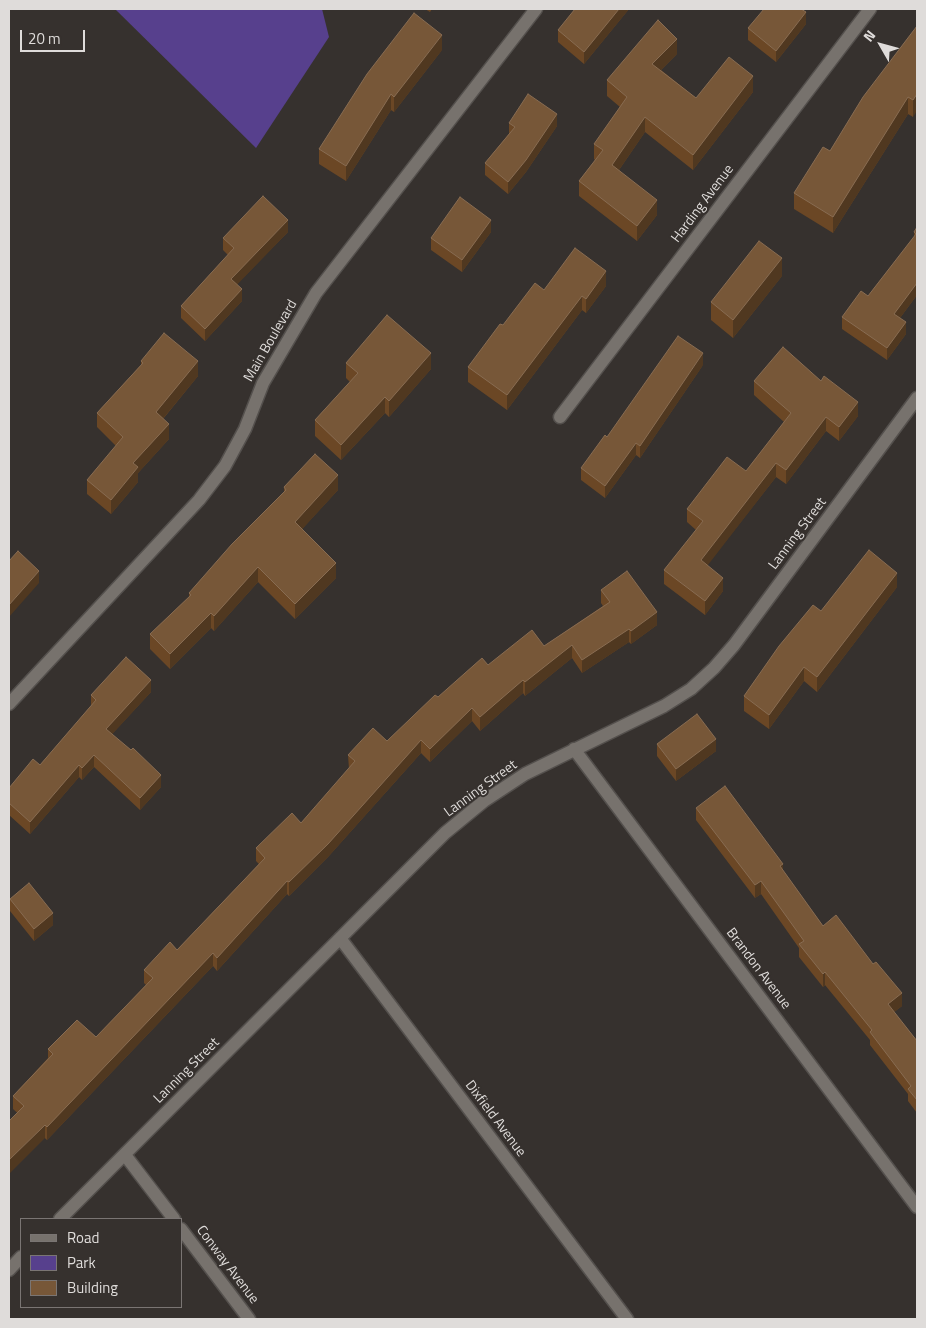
<!DOCTYPE html>
<html>
<head>
<meta charset="utf-8">
<style>
	body { margin:0 }
	#map { position:relative; width:926px; height:1328px; overflow:hidden; background:#36312e; font-family:"Titillium Web",sans-serif }
	canvas { display:block }
	.frame { position:absolute; inset:0; border:10px solid #dfdcda; pointer-events:none }
	.legend { position:absolute; left:20px; top:1218px; width:162px; height:90px; box-sizing:border-box; background:#36312e; border:1px solid #7a7573; margin:0; padding:6px 9px; list-style:none; font-size:15px; color:#dfdcda }
	.legend li { display:flex; align-items:center; gap:10px; height:25px }
	.legend b { width:25px; border:1px solid #7a7573 }
	.north { position:absolute; left:856px; top:20px; width:50px; height:50px; -webkit-text-stroke:4px #36312e; paint-order:stroke; rotate:308deg; font-size:14px; font-weight:700; line-height:20px; text-align:center; color:#dfdcda }
	.north::after { content:''; display:block; margin:auto; width:18px; height:22px; background:#dfdcda; clip-path:polygon(50% 0,100% 100%,50% 72%,0 100%) }
	.scale { position:absolute; left:20px; top:30px; width:65px; height:22px; box-sizing:border-box; border:2px solid #dfdcda; border-top:0; padding-left:6px; font-size:15px; line-height:18px; white-space:nowrap; color:#dfdcda; -webkit-text-stroke:4px #36312e; paint-order:stroke }
</style>
</head>
<body>
<div id="map">
<canvas width="926" height="1328"></canvas>
<div class="frame"></div>
<ul class="legend">
<li><b style="height:6px;background:#77726d"></b>Road</li>
<li><b style="height:14px;background:#57408d"></b>Park</li>
<li><b style="height:14px;background:#775738"></b>Building</li>
</ul>
<div class="north">N</div>
<div class="scale">20 m</div>
</div>
<script>
const ctx = document.querySelector('canvas').getContext('2d');
ctx.lineJoin = 'round';
function fill(path, color) { ctx.fillStyle = color; ctx.fill(path, 'evenodd'); }
const poly = rows => new Path2D(rows.map(r => 'M' + r).join(''));
function stroke(path, color, width, dash) { ctx.strokeStyle = color; ctx.lineWidth = width; ctx.lineCap = dash ? 'butt' : 'round'; ctx.setLineDash(dash || []); ctx.stroke(path); }
function write(font, color, halo, rows, align = 'center') {
  ctx.font = font + ' "Titillium Web",sans-serif'; ctx.lineWidth = 4; ctx.setLineDash([]); ctx.textBaseline = 'middle'; ctx.strokeStyle = halo; ctx.fillStyle = color; for (const [text, x, y, turn = 0] of rows) {
    ctx.save(); ctx.translate(x, y); ctx.rotate((+turn || 0) * Math.PI / 180); ctx.textAlign = isNaN(turn) ? turn : align; if (halo) ctx.strokeText(text, 0, 0); ctx.fillText(text, 0, 0); ctx.restore();
  }
}
fill(poly([
	[115,9,322,9,329,37,256,148]
]), '#57408d');
const minor = poly([
	[560,417,870,9],
	[9,704,199,500,225,466,245,429,263,383,316,293,536,9],
	[574,749,917,1207],
	[340,938,627,1319],
	[125,1155,174,1219],
	[60,1219,445,833,484,801,525,774,664,706,691,689,714,668,734,645,917,398],
	[181,1229,249,1319],
	[9,1270,21,1257]
]);
stroke(minor, '#54504d', 15);
stroke(minor, '#77726d', 12);
fill(poly([
	[425,9,432,9,430,12],
	[629,9,584,64,558,42,558,30],
	[806,24,776,62,748,40,748,28],
	[917,26,913,117,908,114,833,233,794,209,794,193,830,151],
	[442,50,394,112,391,110,346,181,319,164,319,149],
	[677,54,661,70,696,98,753,92,693,170,645,132,619,170,657,215,637,241,579,196,579,181,595,160,594,159,594,144,620,107,607,96,607,80],
	[509,123,557,126,526,172,508,194,485,175,485,163,509,134],
	[917,227,917,295,900,318,906,334,887,360,842,329,842,317,868,296,914,237,914,232],
	[288,232,237,284,242,301,205,341,181,318,181,306,228,255,223,250,223,238],
	[491,232,462,272,431,250,431,238],
	[782,276,733,338,711,320,711,302],
	[606,286,586,313,582,310,507,410,468,382,468,367,503,325,544,290],
	[141,361,198,376,163,419,169,439,138,473,138,482,111,514,87,494,87,480,116,446,97,427,97,413,141,365],
	[346,363,431,369,389,417,385,413,341,460,315,436,315,420,350,382,346,378],
	[703,365,640,458,636,455,605,498,581,480,581,468,607,437],
	[754,381,858,416,839,441,826,431,786,484,776,477,707,565,723,591,705,615,664,584,664,570,696,530,687,522,687,509,746,471,784,422,754,395],
	[284,487,338,490,302,529,336,578,295,619,258,582,214,631,211,628,170,669,150,649,150,634,189,597,189,593,284,492],
	[897,587,817,692,804,681,769,729,744,711,744,696,821,611],
	[601,590,657,625,631,644,629,642,582,673,572,658,525,696,523,693,480,731,472,721,430,762,421,753,328,857,289,896,287,894,217,971,213,966,47,1140,13,1109,13,1096,48,1058,48,1049,96,1037,146,985,144,983,144,970,177,950,259,864,256,861,256,848,301,823,349,769,348,755,387,741,438,697,488,665,544,646,603,606,601,603],
	[151,692,112,734,161,787,140,810,94,767,82,780,79,777,30,834,9,815,9,788,40,765,91,706,91,695],
	[657,744,716,751,676,781,657,756],
	[696,808,783,871,823,926,902,1006,894,1012,917,1041,917,1113,908,1101,908,1094,870,1045,870,1040,825,985,823,987,799,957,799,948,761,894,755,898,696,820],
	[10,899,53,925,34,941,10,911]
]), '#6b4725');
fill(poly([
	[619,9,629,9,584,64,584,52],
	[806,12,806,24,776,62,776,51],
	[442,35,442,50,394,112,394,97],
	[677,39,677,54,652,79,652,64],
	[753,76,753,92,693,170,693,155],
	[391,94,391,110,346,181,346,166],
	[917,94,917,111,913,117,913,100],
	[908,97,908,114,833,233,833,217],
	[557,114,557,126,526,172,508,194,508,182],
	[645,117,645,132,612,180,612,165],
	[657,200,657,215,637,241,637,226],
	[288,220,288,232,231,291,231,279],
	[491,220,491,232,462,272,462,260],
	[782,258,782,276,733,338,733,320],
	[606,271,606,286,586,313,586,299],
	[917,283,917,295,894,326,894,314],
	[242,289,242,301,205,341,205,329],
	[582,296,582,310,507,410,507,395],
	[906,322,906,334,887,360,887,348],
	[431,353,431,369,389,417,389,401],
	[703,353,703,365,640,458,640,446],
	[198,361,198,376,156,427,156,412],
	[385,397,385,413,341,460,341,445],
	[858,402,858,416,839,441,839,427],
	[826,417,826,431,786,484,786,470],
	[169,424,169,439,138,473,138,482,111,514,111,500,133,463],
	[636,443,636,455,605,498,605,486],
	[776,463,776,477,701,574,701,560],
	[338,475,338,490,295,537,295,522],
	[336,563,336,578,295,619,295,604],
	[258,567,258,582,214,631,214,616],
	[39,571,39,583,9,617,9,605],
	[897,573,897,587,817,692,817,677],
	[723,578,723,591,705,615,705,601],
	[657,612,657,625,631,644,631,631],
	[211,613,211,628,170,669,170,654],
	[629,629,629,642,582,673,582,660],
	[572,645,572,658,525,696,525,682],
	[804,667,804,681,769,729,769,715],
	[151,680,151,692,106,741,106,729],
	[523,680,523,693,480,731,480,717],
	[472,708,472,721,430,762,430,749],
	[716,739,716,751,676,781,676,769],
	[421,740,421,753,328,857,289,896,289,882],
	[94,755,94,767,82,780,82,768],
	[79,765,79,777,30,834,30,822],
	[161,775,161,787,140,810,140,798],
	[783,864,783,876,780,866],
	[287,881,287,894,217,971,217,958],
	[761,881,761,894,755,898,755,885],
	[53,913,53,925,34,941,34,929],
	[213,953,213,966,47,1140,47,1127],
	[825,972,825,985,823,987,823,974],
	[902,993,902,1006,888,1017,888,1004],
	[45,1125,45,1138,9,1174,9,1160]
]), '#503820');
const building = poly([
	[575,9,619,9,584,52,558,30,575,9],
	[764,9,801,9,806,12,776,51,748,28,764,9],
	[414,13,442,35,394,97,391,94,346,166,319,149,367,74,414,13],
	[658,20,677,39,652,64,696,98,729,57,753,76,693,155,645,117,612,165,657,200,637,226,579,181,603,150,594,144,627,97,607,80,658,20],
	[917,26,917,94,913,100,908,97,833,217,794,193,823,147,830,151,863,97,917,26],
	[528,94,557,114,526,160,508,182,485,163,515,127,509,123,528,94],
	[263,196,288,220,231,279,242,289,205,329,181,306,234,248,223,238,263,196],
	[460,197,491,220,462,260,431,238,460,197],
	[917,227,917,283,894,314,906,322,887,348,842,317,861,291,868,296,916,234,914,232,917,227],
	[759,241,782,258,733,320,711,302,759,241],
	[575,248,606,271,586,299,582,296,507,395,468,367,500,324,503,325,535,283,544,290,575,248],
	[387,315,431,353,389,401,385,397,341,445,315,420,358,373,346,363,387,315],
	[164,333,198,361,156,412,169,424,133,463,138,467,111,500,87,480,123,437,97,413,143,363,141,361,164,333],
	[678,336,703,353,640,446,636,443,605,486,581,468,605,435,607,437,678,336],
	[783,347,821,381,824,376,858,402,839,427,826,417,786,470,776,463,701,560,723,578,705,601,664,570,703,521,687,509,727,457,746,471,791,413,754,381,783,347],
	[315,454,338,475,295,522,336,563,295,604,258,567,214,616,211,613,170,654,150,634,191,595,189,593,232,544,286,490,284,487,315,454],
	[869,550,897,573,817,677,804,667,769,715,744,696,779,646,813,605,821,611,869,550],
	[18,551,39,571,9,605,9,561,18,551],
	[627,571,657,612,631,631,629,629,582,660,572,645,525,682,523,680,480,717,472,708,430,749,421,740,328,844,289,882,287,881,217,958,213,953,47,1127,45,1125,9,1160,9,1121,24,1106,13,1096,53,1054,48,1049,77,1020,96,1037,153,978,144,970,170,942,177,950,265,858,256,848,292,813,301,823,355,761,348,755,373,728,387,741,435,695,438,697,482,658,488,665,532,630,544,646,610,602,601,590,627,571],
	[126,657,151,680,106,729,131,750,133,748,161,775,140,798,94,755,82,768,79,765,30,822,9,803,9,788,33,759,40,765,96,700,91,695,126,657],
	[697,714,716,739,676,769,657,744,697,714],
	[725,786,783,864,780,866,823,926,836,915,873,964,876,962,902,993,888,1004,917,1041,917,1100,908,1089,911,1086,870,1032,872,1030,825,972,823,974,799,944,804,941,761,881,755,885,696,808,725,786],
	[29,883,53,913,34,929,10,899,29,883]
]);
fill(building, '#775738');
stroke(building, '#886c52', 1);
write('14px', '#dfdcda', '#36312e', [
	["Harding Avenue",703,204,-53],
	["Main Boulevard",271,341,-60],
	["Lanning Street",798,534,-53],
	["Lanning Street",481,789,-36],
	["Brandon Avenue",758,969,53],
	["Lanning Street",187,1071,-45],
	["Dixfield Avenue",495,1119,53],
	["Conway Avenue",227,1265,53]
]);
</script>
</body>
</html>
